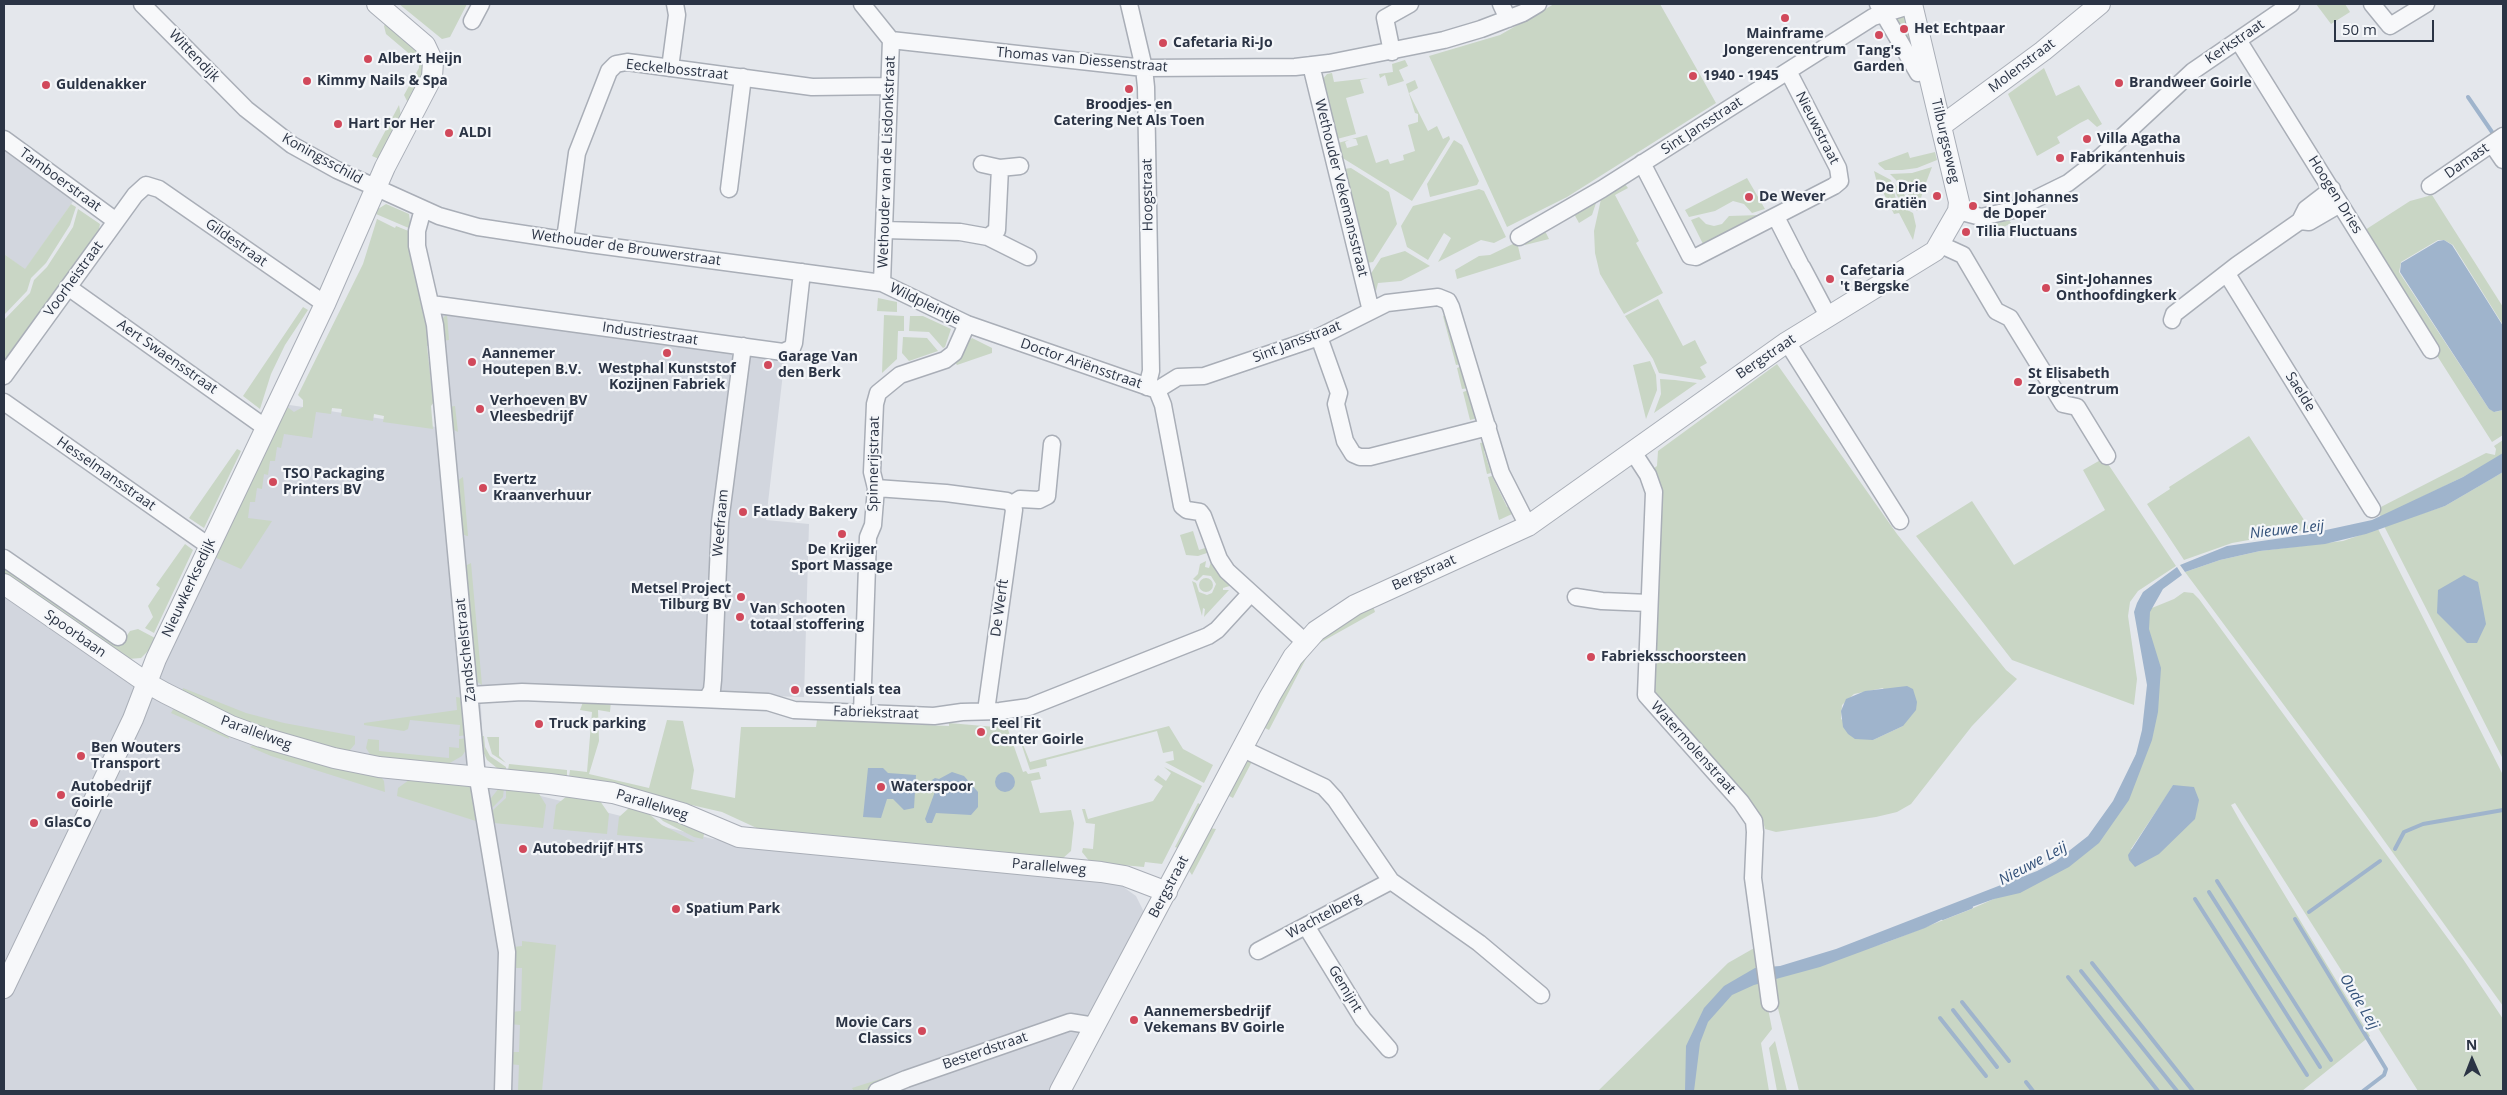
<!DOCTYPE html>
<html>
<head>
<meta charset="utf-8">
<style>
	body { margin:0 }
	#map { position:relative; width:2507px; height:1095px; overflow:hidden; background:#e4e7ec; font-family:"Open Sans",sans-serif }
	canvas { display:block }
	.frame { position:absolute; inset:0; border:5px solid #2b3445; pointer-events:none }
	.north { position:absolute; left:2447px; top:1035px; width:50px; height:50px; -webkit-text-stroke:4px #f4f6f9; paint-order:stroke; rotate:359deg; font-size:14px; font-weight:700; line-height:20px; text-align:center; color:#2b3445 }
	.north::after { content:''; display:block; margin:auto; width:18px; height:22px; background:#2b3445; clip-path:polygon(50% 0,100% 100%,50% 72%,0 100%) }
	.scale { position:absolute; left:2334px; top:20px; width:100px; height:22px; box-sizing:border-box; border:2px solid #2b3445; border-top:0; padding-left:6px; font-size:15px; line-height:18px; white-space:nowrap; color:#2b3445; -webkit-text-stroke:4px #f4f6f9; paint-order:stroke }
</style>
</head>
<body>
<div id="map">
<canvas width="2507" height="1095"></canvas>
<div class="frame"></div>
<div class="north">N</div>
<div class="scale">50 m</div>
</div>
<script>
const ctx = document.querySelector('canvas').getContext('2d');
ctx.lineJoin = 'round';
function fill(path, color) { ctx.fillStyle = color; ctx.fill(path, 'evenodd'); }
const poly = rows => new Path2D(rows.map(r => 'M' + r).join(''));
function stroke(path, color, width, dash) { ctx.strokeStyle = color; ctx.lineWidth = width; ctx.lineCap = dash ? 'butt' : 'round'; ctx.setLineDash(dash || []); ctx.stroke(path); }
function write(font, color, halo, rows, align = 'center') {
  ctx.font = font + ' "Open Sans",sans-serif'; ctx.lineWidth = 4.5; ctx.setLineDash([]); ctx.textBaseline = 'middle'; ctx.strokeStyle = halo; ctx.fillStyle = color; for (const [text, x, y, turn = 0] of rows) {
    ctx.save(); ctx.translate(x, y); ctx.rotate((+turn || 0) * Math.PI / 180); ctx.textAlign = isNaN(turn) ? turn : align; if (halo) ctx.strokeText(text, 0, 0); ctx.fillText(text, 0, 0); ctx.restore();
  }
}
fill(poly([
	[4,150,74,200,25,270,4,254],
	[433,313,785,356,766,520,809,524,804,697,480,689,485,782,713,839,1119,884,1136,896,1146,916,1055,1091,4,1091,4,591,149,676,283,404,443,428]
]), '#d2d6de');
fill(poly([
	[399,4,467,4,450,37,442,39],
	[1554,4,1660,4,1716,103,1567,197,1507,227,1429,56,1500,35],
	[2316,4,2345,4,2350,12,2331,24],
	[1905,13,1921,67,1890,16],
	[386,23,417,50,422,58,423,72,408,103,404,95,419,68,419,62,386,34,384,26],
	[1405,60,1408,66,1399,70,1404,81,1388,86,1385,75,1380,78,1379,74,1393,72,1392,64],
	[2044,68,2056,96,2079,85,2102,124,2097,127,2088,119,2080,123,2057,137,2060,143,2037,156,2008,94],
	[1332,73,1334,82,1369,78,1360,80,1364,93,1346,98,1356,134,1337,139,1322,80,1327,74],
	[1415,80,1418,88,1409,93,1428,131,1437,126,1443,139,1449,136,1450,139,1412,201,1341,157,1338,143,1349,140,1345,142,1347,148,1358,145,1356,139,1352,139,1367,135,1376,163,1388,159,1390,164,1404,160,1403,155,1415,151,1408,125,1418,122,1418,114,1415,113,1406,84],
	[399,105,401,116,379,159,372,156],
	[1454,140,1462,145,1479,181,1477,185,1430,197,1427,184],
	[1908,152,1910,158,1935,152,1937,160,1917,168,1902,170,1885,170,1879,165,1878,163],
	[1932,167,1924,188,1917,211,1906,190,1890,174,1912,173],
	[1351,168,1389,192,1397,224,1373,262,1367,263,1344,169],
	[1874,171,1891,180,1896,199,1902,207,1913,213,1916,226,1913,240,1899,213,1894,214,1880,186,1878,187],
	[1747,178,1765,209,1752,213,1744,204,1733,201,1715,211,1689,217,1685,210],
	[1893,182,1903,192,1912,210,1897,196],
	[1625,184,1628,188,1615,195,1639,241,1636,243,1663,293,1624,314,1600,274,1595,253,1594,231,1601,199],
	[1479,189,1484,191,1506,237,1494,243,1481,240,1438,262,1451,238,1444,233,1428,260,1407,247,1401,226,1413,206],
	[2432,195,2503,307,2503,325,2453,245,2444,240,2438,240,2401,262,2399,272,2489,409,2495,412,2503,410,2503,435,2492,442,2429,343,2365,230,2410,201],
	[1598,197,1592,215,1579,223,1573,212],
	[71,204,76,207,70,225,46,263,31,278,27,291,4,315,4,254,25,269],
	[386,204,409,214,411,229,376,214,378,209],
	[78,209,100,224,99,229,7,363,4,361,4,320,30,293,34,280,47,267,73,227],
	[1760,215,1705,248,1691,220,1699,217,1706,224,1714,226,1722,224,1729,216],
	[377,219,395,228,396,226,411,232,431,345,427,346,432,391,436,391,437,398,431,406,433,429,383,422,384,416,374,414,373,421,341,416,342,409,332,408,331,414,316,412,312,438,284,434,281,448,277,447,275,461,270,461,268,475,264,474,262,489,257,488,255,502,250,502,248,518,272,521,241,569,214,557,286,406,294,412,303,407,303,400,298,395,363,264],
	[2009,220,2011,223,1990,235,1987,229,1989,225],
	[1544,229,1549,239,1525,245,1523,240],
	[1517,242,1521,259,1457,279,1455,270,1479,256,1490,255],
	[1405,251,1430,266,1401,281,1378,283,1376,291,1374,290,1370,275,1381,258],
	[878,298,897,302,897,312,877,311],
	[1658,299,1683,346,1695,340,1701,352,1707,363,1700,367,1706,377,1701,380,1659,373,1653,359,1625,316],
	[303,307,308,310,285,345,271,374,260,409,243,396],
	[447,314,449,340,443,341,441,320],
	[1450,314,1461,364,1456,365,1443,316],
	[884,315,904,316,904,331,898,331,897,359,882,373],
	[910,316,923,316,951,329,945,347,943,348,929,332,909,331],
	[903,337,927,338,938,351,909,361,902,353],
	[972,338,992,348,992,353,957,365,954,361,966,343],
	[1650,361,1656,375,1657,390,1646,419,1633,365],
	[1777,364,1897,534,2006,670,2017,679,1972,726,1911,804,1897,812,1876,817,1776,832,1765,829,1762,817,1659,701,1652,686,1653,469,1657,466,1658,451],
	[1883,688,1903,726,1873,740,1841,719,1842,705,1854,694],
	[1462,366,1469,388,1462,389,1457,368],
	[1660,379,1675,380,1697,383,1654,413,1661,394],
	[1469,390,1482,417,1470,420,1463,392],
	[455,406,458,432,452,429,449,407],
	[2249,436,2310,529,2232,543,2184,560,2147,504,2170,489,2169,487],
	[2503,440,2503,453,2498,458,2463,477,2381,517,2377,509,2486,453,2495,455,2496,449,2494,446],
	[1485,442,1488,449,1484,451,1491,473,1487,474,1480,443],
	[237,449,241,451,204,528,189,518],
	[2104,458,2176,566,2138,591,2130,602,2128,616,2137,679,2134,705,2012,660,1916,536,1972,501,2014,565,2105,510,2083,470],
	[2503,472,2503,759,2384,526,2445,506],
	[1492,476,1507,507,1511,505,1513,508,1512,514,1499,520,1488,477],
	[463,477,468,536,467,536,462,534,457,481],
	[2378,529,2503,775,2503,1006,2365,814,2185,572,2220,560,2260,551,2343,541],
	[1193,531,1199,550,1208,547,1210,552,1198,556,1186,555,1180,535],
	[185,544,193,550,154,633,145,628,153,617,148,606,160,588,156,585],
	[1212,559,1233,585,1223,588,1223,590,1229,590,1204,617,1205,609,1203,608,1202,616,1192,581,1196,583,1199,592,1207,595,1212,593,1216,584,1211,576,1203,575,1197,581,1193,579,1198,574,1200,564,1206,561,1205,567,1209,568],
	[4,562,123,641,130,631,138,629,155,638,150,649,141,658,128,659,4,575],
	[471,563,482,685,476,681,465,566],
	'1199 585a7 7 0 1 1 14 0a7 7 0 1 1-14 0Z',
	[2184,592,2193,593,2199,599,2463,959,2503,1019,2503,1091,2418,1091,2235,803,2231,805,2240,821,2370,1036,2302,1091,1799,1091,1770,977,1885,943,1969,910,2034,881,2113,816,2154,706,2147,610,2174,599],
	[2173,785,2159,854,2131,849,2167,795],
	[1373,606,1375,612,1316,645,1310,651,1269,730,1263,727,1293,671,1309,650,1338,625],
	[183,688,246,713,284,723,355,736,355,744,350,750,345,751,257,726,182,692],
	[456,697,463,698,469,735,459,736,460,725,410,720,408,729,404,731,364,725,364,723,457,710],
	[596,700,597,704,608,704,609,700,611,701,610,712,598,710,599,741,589,774,649,788,667,720,683,721,694,770,691,789,735,798,741,727,816,727,817,720,949,726,949,723,995,727,1006,724,1023,772,1026,771,1028,774,1039,772,1041,779,1031,781,1040,813,1071,810,1074,823,1071,851,1062,859,816,836,816,834,809,833,809,835,761,830,722,812,569,777,570,770,587,772,592,712,580,710,583,702],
	[174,708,228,735,229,739,171,713],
	[1169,726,1183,749,1213,765,1204,783,1165,762,1174,760,1173,751,1163,753,1157,731,1046,760,1047,766,1030,770,1021,743,1022,742,1030,762],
	[484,736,485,747,490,756,506,767,506,770,497,768,487,760,482,749,480,737],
	[487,737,499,737,499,756,506,763,492,754],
	[469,738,466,750,462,756,448,764,371,756,366,748,368,739,379,740,379,751,449,758,449,747,459,748,459,739],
	[254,744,299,758,381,777,384,781,385,792,271,756,250,747],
	[1253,745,1259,748,1233,798,1227,795],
	[509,764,567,770,567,776,508,770],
	[1164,767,1202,786,1162,864,1145,862,1144,867,1090,862,1082,852,1083,848,1093,849,1095,824,1086,823,1082,809,1085,809,1088,819,1153,801,1163,786,1154,780,1158,775,1166,781,1171,773],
	[409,780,472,785,479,822,397,796,398,788],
	[499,788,504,788,503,797,489,811,488,802],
	[506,788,538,792,546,805,543,828,494,823,492,811,506,798],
	[567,796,600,801,609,814,607,834,553,829,556,805],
	[1198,803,1203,806,1180,849,1175,847],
	[629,808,648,813,662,825,695,842,617,835,619,817],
	[661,813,696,829,704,834,703,839,694,837,663,821,660,818],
	[1210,828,1216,829,1192,875,1188,869],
	[522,941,556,945,542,1091,518,1091,519,1065,509,1064,509,1052,519,1052,520,1025,510,1024,511,1012,521,1011,522,968,515,968,513,947,522,946],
	[1756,947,1772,1029,1761,1043,1769,1091,1598,1091,1728,963],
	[1775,1041,1787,1091,1777,1091,1769,1048],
	[893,1075,894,1079,888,1082,861,1091,854,1091,852,1088]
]), '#c9d6c5');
fill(poly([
	[2444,240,2452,245,2503,326,2503,410,2494,412,2489,409,2400,272,2401,263,2438,241],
	[2503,453,2503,472,2493,478,2445,506,2366,534,2325,544,2260,551,2220,560,2185,572,2180,565,2227,546,2303,535,2372,520,2463,477],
	[2177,567,2182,575,2163,589,2150,612,2149,629,2161,668,2158,712,2152,740,2129,800,2099,843,2069,867,2020,893,1994,899,1955,913,1925,928,1820,967,1754,985,1732,995,1708,1022,1700,1043,1694,1091,1685,1091,1686,1046,1704,1008,1724,986,1755,968,1780,966,1836,949,2037,871,2056,861,2088,836,2113,801,2136,754,2142,730,2147,685,2134,612,2137,603,2143,592],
	[2464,575,2478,582,2486,624,2477,643,2467,643,2437,613,2438,590],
	[1907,686,1913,689,1917,702,1916,710,1903,726,1873,740,1855,739,1848,734,1843,727,1841,711,1846,699,1865,691],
	[868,768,883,768,888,773,916,775,914,808,904,810,893,799,887,799,881,818,863,817],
	[952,772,964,776,978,792,978,807,971,815,936,813,932,823,927,823,925,819,937,786,932,785,932,780,935,778,939,779],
	'995 782a10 10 0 1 1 20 0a10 10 0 1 1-20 0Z',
	[2173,785,2194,787,2199,800,2195,819,2159,854,2135,867,2129,860,2128,855]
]), '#9fb4cc');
stroke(poly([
	[2468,97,2492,132],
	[2395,849,2404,832,2423,824,2503,810],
	[2217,881,2331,1060],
	[2209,892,2320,1067],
	[2195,899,2307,1075],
	[2309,912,2380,861],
	[1943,918,1971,907],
	[2295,919,2386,1069,2384,1075,2363,1091],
	[2092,963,2193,1091],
	[2081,971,2177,1091],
	[2068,977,2158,1091],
	[1962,1002,2009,1061],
	[1953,1010,1997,1067],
	[1940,1018,1986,1076],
	[2026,1082,2033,1091]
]), '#9fb4cc', 4);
const minor = poly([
	[142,4,246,109,292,145,337,170,439,216,478,227,590,244,882,283,967,324,1157,390,1163,405,1182,506,1187,510,1200,512,1203,516,1219,559,1227,571,1305,642],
	[862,4,891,40],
	[1129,4,1144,68,1146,87,1151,371,1147,387],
	[1501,4,1508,19],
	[1878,4,1918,73,1928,71],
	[2372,4,2390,26,2426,4],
	[472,21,481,4],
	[891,40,1144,68,1295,67,1329,63,1444,40,1481,29,1523,13,1538,4],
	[2238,40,2431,350],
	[1392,52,1385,18,1410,4],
	[1311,65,1371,311],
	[670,68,677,15,675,4],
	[4,139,116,221],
	[2492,144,2503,160],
	[1642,163,1690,256,1696,257,1834,186,1840,181,1838,168,1788,71],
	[982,164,1000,168,997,230,988,237],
	[1000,168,1020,166],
	[2430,186,2503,136],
	[729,189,743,77],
	[2332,189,2306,209,2300,221,2309,222,2340,204],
	[423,209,417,231,417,246,435,325,476,767,507,952,503,1091],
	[1958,211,1981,217,2013,210,2068,183,2094,163,2193,71,2291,4],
	[1776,217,1800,264],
	[884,230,960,232,988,237,1028,257],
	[1519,237,1602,189,1873,17,1912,5],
	[565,239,577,153,609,71,616,64,627,62,812,87,889,86],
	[1939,244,1963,255,1996,311,2010,318,2063,404,2077,407,2107,456],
	[1802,267,1828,316],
	[2227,274,2372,509],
	[882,283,891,40],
	[68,287,266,428],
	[431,304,783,352,792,348,794,343,802,272],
	[2172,320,2174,314,2237,265,2300,221],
	[1319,337,1339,393,1336,404,1345,441,1353,454,1360,457,1370,457,1488,427],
	[1787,342,1900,521],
	[4,376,135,195,146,185,159,189,325,304],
	[1157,390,1178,377,1204,376,1319,337,1387,303,1438,297,1448,301,1451,307,1501,473,1528,526],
	[4,402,209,546],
	[1633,452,1648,475,1654,492,1646,695,1741,802,1754,821,1755,832,1753,878,1770,1003],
	[876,488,946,493,1007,501,1012,504,1014,510,986,711],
	[1012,504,1020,499,1039,500,1047,496,1052,444],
	[4,558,118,637],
	[1576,597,1602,601,1649,603],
	[471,695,522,692,701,699,768,702,794,710,934,716,962,712,1000,711,1029,707,1208,636,1217,630,1250,594],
	[707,699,712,690,713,680,720,522,743,346],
	[862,713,868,537,873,525,876,488,872,472,875,404,878,393,900,375,945,360,954,353,967,324],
	[1243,749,1324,787,1335,799,1391,881,1479,943,1541,995],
	[1306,926,1363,1019,1389,1049],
	[1258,951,1391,881],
	[877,1091,906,1079,1070,1022,1095,1026]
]);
const tertiary = poly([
	[1941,126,2043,51,2100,4],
	[4,584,147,683,165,693,231,726,261,737,334,758,379,767,550,784,613,793,682,813,739,837,1101,872,1125,876,1167,892],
	[4,988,133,719,156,659,325,304,385,167,432,77,433,62,425,45,377,4],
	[1060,1091,1270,696,1293,657,1316,631,1355,605,1528,526,1787,342,1935,251,1958,211,1959,202,1912,4]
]);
stroke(minor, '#a9aeb7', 19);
stroke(tertiary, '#a9aeb7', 22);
stroke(minor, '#f7f8fa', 16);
stroke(tertiary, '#f7f8fa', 20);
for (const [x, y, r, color] of [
	[1785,18,5,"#d1495b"],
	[1904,29,5,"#d1495b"],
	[1879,35,5,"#d1495b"],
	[1163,43,5,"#d1495b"],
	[368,59,5,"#d1495b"],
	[1693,76,5,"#d1495b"],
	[307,81,5,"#d1495b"],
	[2119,83,5,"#d1495b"],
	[46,85,5,"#d1495b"],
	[1129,89,5,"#d1495b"],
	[338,124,5,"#d1495b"],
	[449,133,5,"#d1495b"],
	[2087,139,5,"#d1495b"],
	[2060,158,5,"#d1495b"],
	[1937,196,5,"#d1495b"],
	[1749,197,5,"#d1495b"],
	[1973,206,5,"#d1495b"],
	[1966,232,5,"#d1495b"],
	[1830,279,5,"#d1495b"],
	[2046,288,5,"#d1495b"],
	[667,353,5,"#d1495b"],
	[472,362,5,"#d1495b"],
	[768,365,5,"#d1495b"],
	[2018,382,5,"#d1495b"],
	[480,409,5,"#d1495b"],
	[273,482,5,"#d1495b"],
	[483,488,5,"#d1495b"],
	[743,512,5,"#d1495b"],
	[842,534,5,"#d1495b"],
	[741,597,5,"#d1495b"],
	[740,617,5,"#d1495b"],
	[1591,657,5,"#d1495b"],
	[795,690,5,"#d1495b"],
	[539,724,5,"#d1495b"],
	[981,732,5,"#d1495b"],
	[81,756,5,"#d1495b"],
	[881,787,5,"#d1495b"],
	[61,795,5,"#d1495b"],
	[34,823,5,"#d1495b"],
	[523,849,5,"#d1495b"],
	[676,909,5,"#d1495b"],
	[1134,1020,5,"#d1495b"],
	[922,1031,5,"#d1495b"]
]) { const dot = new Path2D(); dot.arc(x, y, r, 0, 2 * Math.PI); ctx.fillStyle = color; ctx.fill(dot); stroke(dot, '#f4f6f9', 2); }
write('bold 14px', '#2b3445', '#f4f6f9', [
	["Het Echtpaar",1914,29],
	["Mainframe",1785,34,"center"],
	["Jongerencentrum",1785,50,"center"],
	["Cafetaria Ri-Jo",1173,43],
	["Tang's",1879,51,"center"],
	["Garden",1879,67,"center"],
	["Albert Heijn",378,59],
	["1940 - 1945",1703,76],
	["Kimmy Nails & Spa",317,81],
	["Brandweer Goirle",2129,83],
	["Guldenakker",56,85],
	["Broodjes- en",1129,105,"center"],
	["Catering Net Als Toen",1129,121,"center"],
	["Hart For Her",348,124],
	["ALDI",459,133],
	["Villa Agatha",2097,139],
	["Fabrikantenhuis",2070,158],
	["De Drie",1927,188,"right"],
	["Gratiën",1927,204,"right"],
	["De Wever",1759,197],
	["Sint Johannes",1983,198],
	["de Doper",1983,214],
	["Tilia Fluctuans",1976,232],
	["Cafetaria",1840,271],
	["'t Bergske",1840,287],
	["Sint-Johannes",2056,280],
	["Onthoofdingkerk",2056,296],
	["Aannemer",482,354],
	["Houtepen B.V.",482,370],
	["Garage Van",778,357],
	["den Berk",778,373],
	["Westphal Kunststof",667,369,"center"],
	["Kozijnen Fabriek",667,385,"center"],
	["St Elisabeth",2028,374],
	["Zorgcentrum",2028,390],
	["Verhoeven BV",490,401],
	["Vleesbedrijf",490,417],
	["TSO Packaging",283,474],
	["Printers BV",283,490],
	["Evertz",493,480],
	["Kraanverhuur",493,496],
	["Fatlady Bakery",753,512],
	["De Krijger",842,550,"center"],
	["Sport Massage",842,566,"center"],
	["Metsel Project",731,589,"right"],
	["Tilburg BV",731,605,"right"],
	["Van Schooten",750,609],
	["totaal stoffering",750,625],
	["Fabrieksschoorsteen",1601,657],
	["essentials tea",805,690],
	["Truck parking",549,724],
	["Feel Fit",991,724],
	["Center Goirle",991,740],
	["Ben Wouters",91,748],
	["Transport",91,764],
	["Autobedrijf",71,787],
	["Goirle",71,803],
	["Waterspoor",891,787],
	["GlasCo",44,823],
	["Autobedrijf HTS",533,849],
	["Spatium Park",686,909],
	["Aannemersbedrijf",1144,1012],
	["Vekemans BV Goirle",1144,1028],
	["Movie Cars",912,1023,"right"],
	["Classics",912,1039,"right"]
], 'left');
write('14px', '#2b3445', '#f4f6f9', [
	["Kerkstraat",2235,42,-34],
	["Wittendijk",194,56,46],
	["Thomas van Diessenstraat",1082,60,5],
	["Molenstraat",2022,66,-37],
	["Eeckelbosstraat",677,70,6],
	["Sint Jansstraat",1702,126,-33],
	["Nieuwstraat",1817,128,63],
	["Tilburgseweg",1945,141,77],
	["Koningsschild",322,159,29],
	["Damast",2467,161,-35],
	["Wethouder van de Lisdonkstraat",887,162,-88],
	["Tamboerstraat",60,180,36],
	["Wethouder Vekemansstraat",1341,188,76],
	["Hoogstraat",1148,195,-91],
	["Hoogen Dries",2335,195,58],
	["Gildestraat",236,243,35],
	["Wethouder de Brouwerstraat",626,248,8],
	["Voorheistraat",74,279,-54],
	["Wildpleintje",925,304,26],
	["Industriestraat",650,334,8],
	["Sint Jansstraat",1297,342,-21],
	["Aert Swaensstraat",167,357,35],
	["Bergstraat",1766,357,-34],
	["Doctor Ariënsstraat",1081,364,19],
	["Saelde",2300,392,58],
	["Spinnerijstraat",874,464,-89],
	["Hesselmansstraat",106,474,35],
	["Weefraam",721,523,-85],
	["Bergstraat",1424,573,-24],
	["Nieuwkerksedijk",189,588,-65],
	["De Werft",1000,608,-82],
	["Spoorbaan",75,634,35],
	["Zandschelstraat",466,650,-96],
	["Fabriekstraat",876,713,2],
	["Parallelweg",256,733,20],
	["Watermolenstraat",1693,748,48],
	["Parallelweg",652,805,17],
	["Parallelweg",1049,867,5],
	["Bergstraat",1169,887,-62],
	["Wachtelberg",1324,916,-28],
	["Gemijnt",1345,989,59],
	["Besterdstraat",985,1051,-19]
]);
write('italic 15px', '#34527a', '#f4f6f9', [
	["Nieuwe Leij",2287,530,-6],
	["Nieuwe Leij",2033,864,-28],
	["Oude Leij",2359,1002,59]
]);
</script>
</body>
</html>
